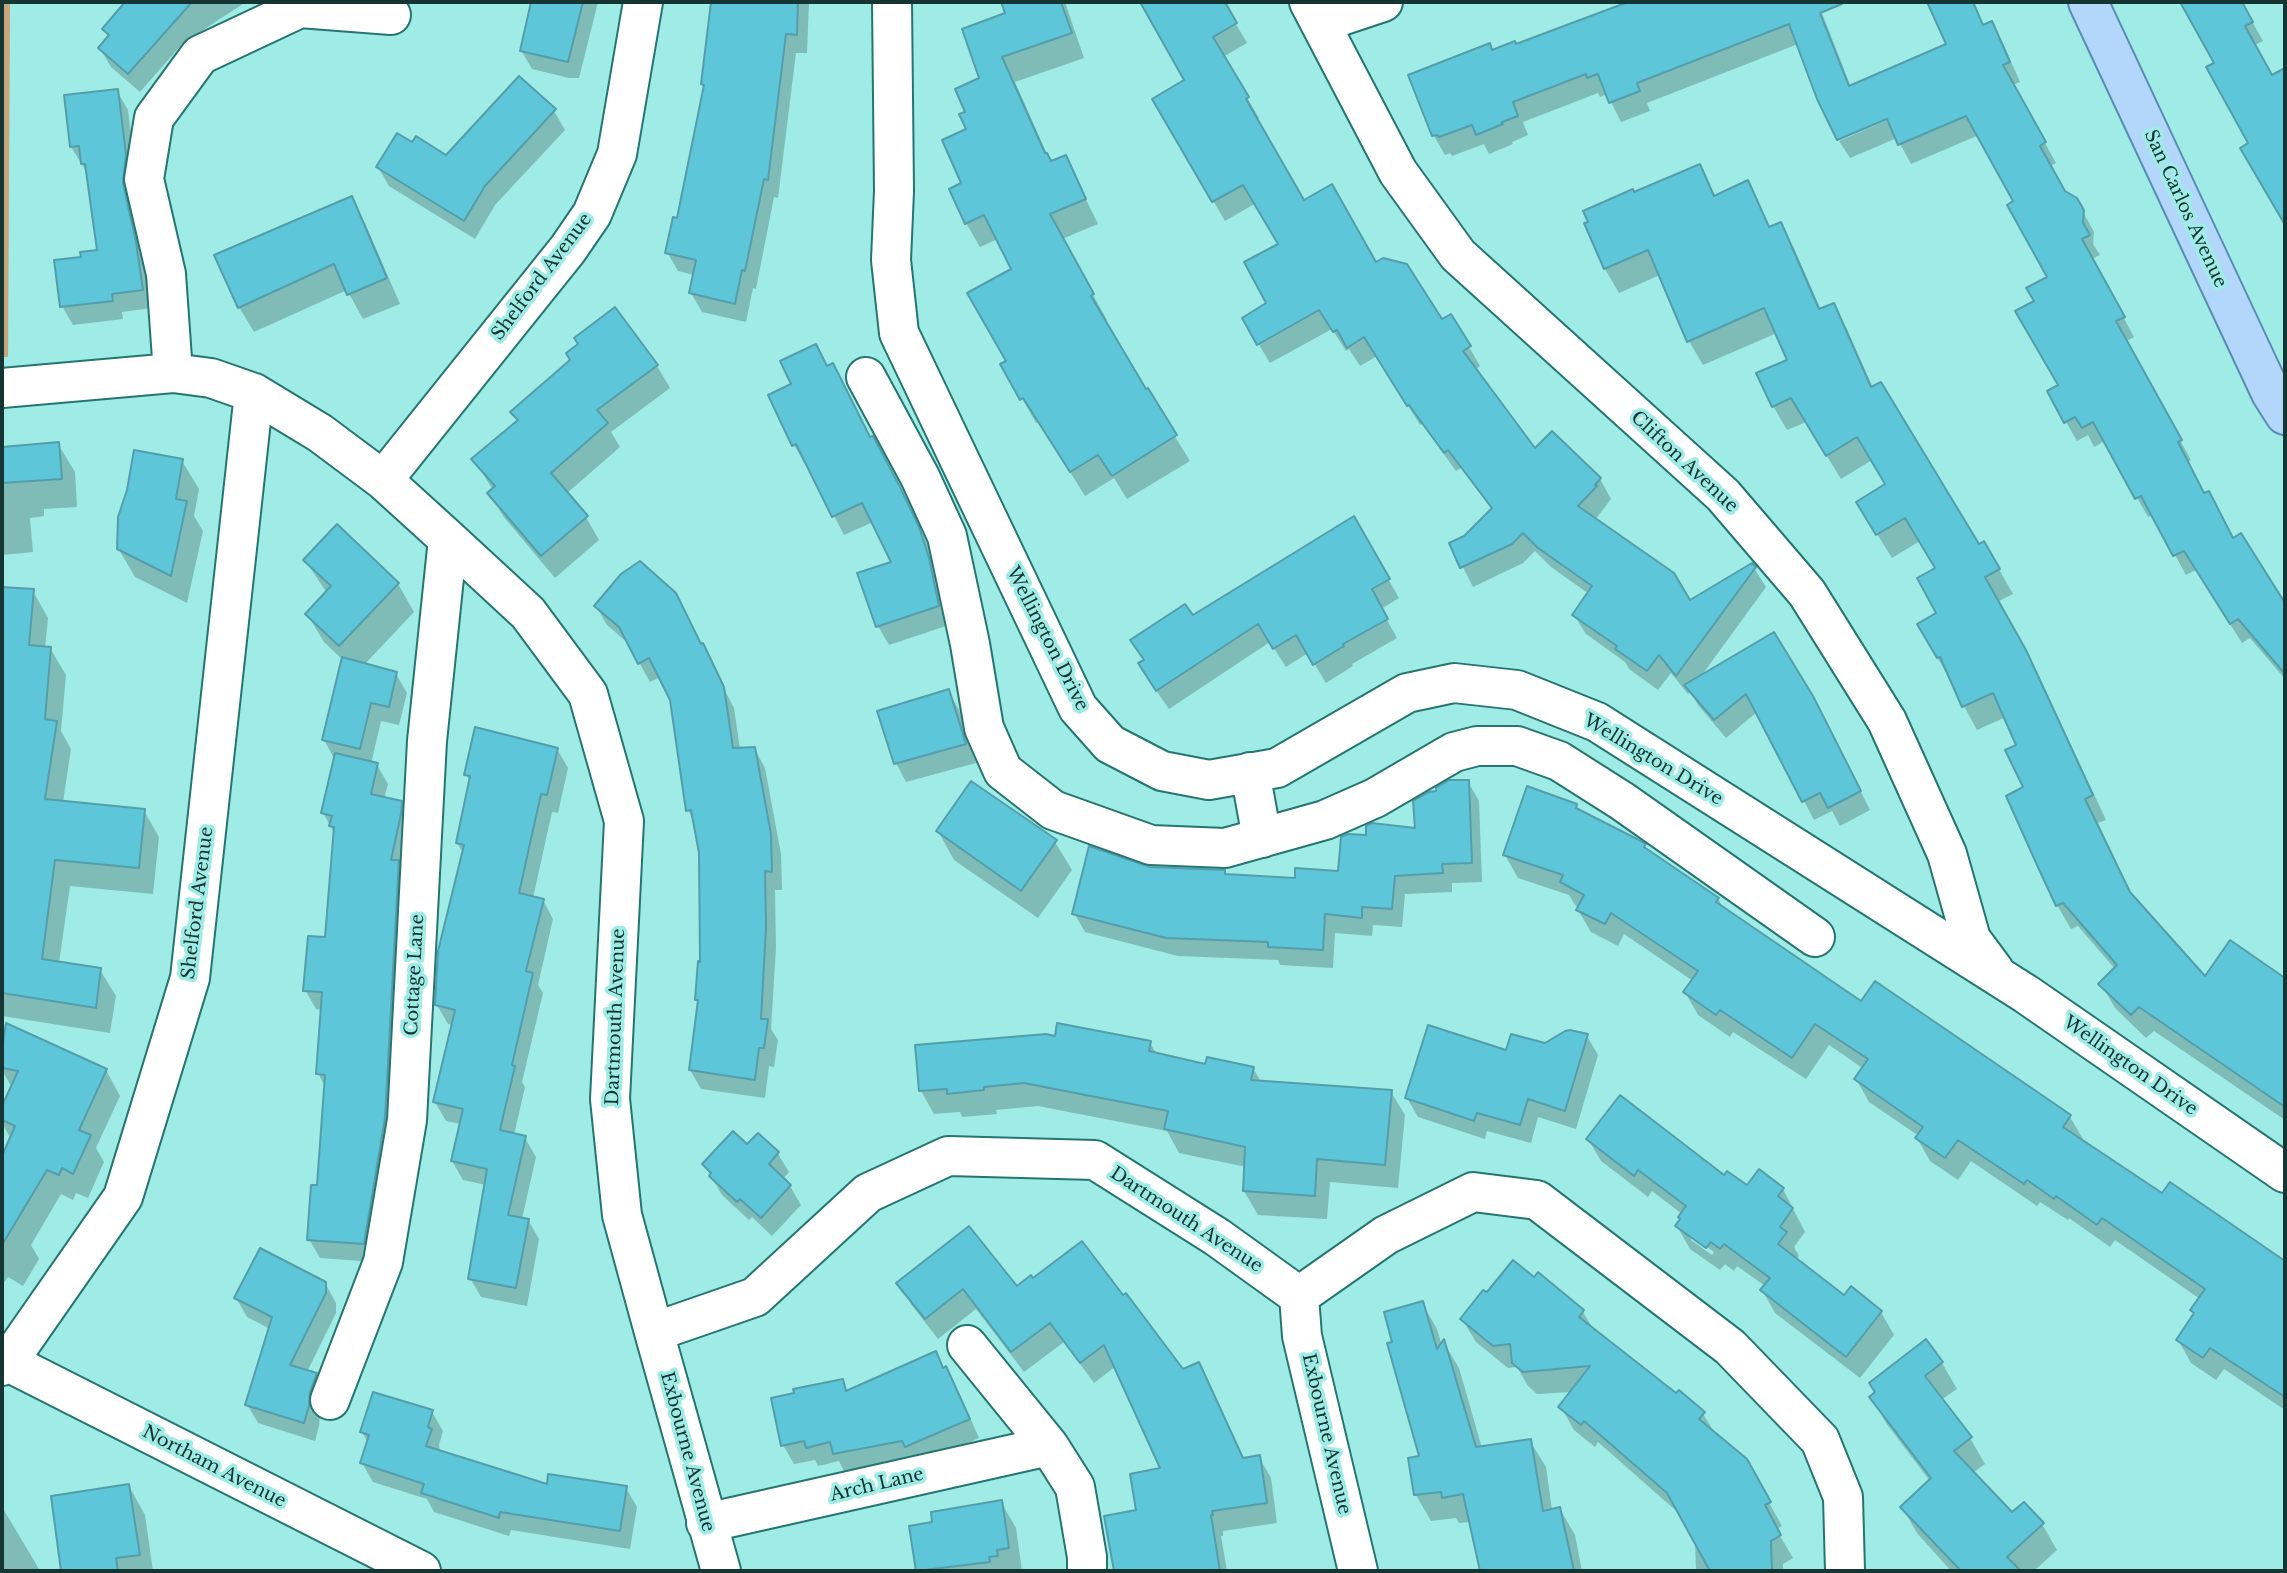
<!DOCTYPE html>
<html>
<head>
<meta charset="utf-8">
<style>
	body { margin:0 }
	#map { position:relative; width:2287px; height:1573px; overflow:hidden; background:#9febe5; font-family:"Libre Baskerville",serif }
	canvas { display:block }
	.frame { position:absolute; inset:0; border:4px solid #153533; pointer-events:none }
</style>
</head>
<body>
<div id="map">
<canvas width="2287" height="1573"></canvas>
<div class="frame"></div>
</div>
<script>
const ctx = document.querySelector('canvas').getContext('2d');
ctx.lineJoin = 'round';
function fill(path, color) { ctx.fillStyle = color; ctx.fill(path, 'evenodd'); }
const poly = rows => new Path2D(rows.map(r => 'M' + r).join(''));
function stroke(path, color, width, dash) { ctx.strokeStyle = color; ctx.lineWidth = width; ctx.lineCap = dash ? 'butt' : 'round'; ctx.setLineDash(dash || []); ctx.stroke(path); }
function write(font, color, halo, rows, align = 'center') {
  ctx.font = font + ' "Libre Baskerville",serif'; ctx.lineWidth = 7; ctx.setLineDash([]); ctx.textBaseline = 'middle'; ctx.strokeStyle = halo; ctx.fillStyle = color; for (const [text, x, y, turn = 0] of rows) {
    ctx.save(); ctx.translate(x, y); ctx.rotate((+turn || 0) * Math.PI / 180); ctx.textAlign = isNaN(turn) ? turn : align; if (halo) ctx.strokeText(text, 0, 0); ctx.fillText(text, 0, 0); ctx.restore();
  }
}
fill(poly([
	[2,2,10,2,8,357,2,357]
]), '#c9a57c');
fill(poly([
	[128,2,135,2,139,5,141,2,246,2,183,43,140,92,111,67,100,48,109,38,104,29],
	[533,2,598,2,579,78,569,78,532,69,521,50],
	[718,2,809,2,807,53,796,53,778,198,774,197,756,289,753,288,746,322,702,312,691,293,694,275,678,271,667,252,678,220,705,88,702,84,716,51],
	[1003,2,1065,2,1084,58,1015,82,1051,163,1065,157,1098,224,1062,239,1107,320,1104,321,1145,392,1147,391,1190,461,1127,499,1114,478,1085,496,1039,422,1036,423,1003,365,1008,361,1013,270,998,239,980,247,966,223,963,184,969,130,968,113,1008,14],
	[1142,2,1223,2,1247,43,1223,57,1259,118,1255,120,1303,202,1469,347,1480,366,1475,370,1535,451,1600,479,1611,499,1595,520,1689,602,1754,568,1766,587,1699,679,1823,717,1870,810,1840,826,1832,811,1814,820,1757,712,1726,738,1698,705,1690,691,1688,694,1671,673,1658,690,1629,669,1625,662,1586,634,1574,615,1589,594,1551,567,1535,551,1523,563,1473,587,1451,544,1465,538,1492,510,1461,468,1456,471,1422,424,1420,425,1377,356,1360,366,1349,349,1346,351,1332,329,1270,363,1255,338,1269,304,1280,244,1256,203,1225,221,1154,100,1186,80],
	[1633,2,1821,2,1818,3,1851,87,1948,45,1928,2,1973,2,1984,26,1991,23,2003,43,2020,82,2013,85,2056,163,2050,166,2064,193,2076,199,2094,232,2093,244,2100,255,2092,259,2134,337,2125,342,2191,460,2188,462,2205,495,2233,539,2240,535,2285,607,2285,679,2250,638,2242,643,2196,570,2186,575,2153,515,2148,517,2105,441,2094,447,2088,435,2077,441,2066,422,2060,386,2036,301,2049,277,2016,202,1979,135,1911,164,1897,138,1850,158,1839,141,1895,117,1894,114,1838,137,1798,44,1647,103,1650,111,1621,122,1607,94,1600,97,1598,93,1523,122,1528,135,1512,142,1513,144,1489,154,1484,144,1452,156,1450,153,1445,155,1434,136,1410,76,1489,45,1493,51,1516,46],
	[2182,2,2241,2,2263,41,2255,45,2272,77,2285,70,2285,222,2242,149,2250,144,2216,64],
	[117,91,128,110,152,308,122,312,123,319,73,325,62,306,82,259,99,252,88,174,71,147],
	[554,111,565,130,495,205,475,239,389,186,378,167,413,145,447,157],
	[1699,166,1716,197,1747,183,1771,228,1780,224,1794,248,1821,310,1833,305,1847,329,1873,388,1978,546,1984,543,2013,594,1997,602,2039,676,2106,820,2098,823,2134,899,2205,979,2231,943,2285,979,2285,1120,2154,1031,2146,1038,2115,1008,2101,984,2115,969,2078,926,2071,929,2057,905,2026,788,2018,746,2006,717,1977,730,1920,625,1938,614,1937,569,1920,541,1892,558,1872,526,1887,485,1872,460,1841,479,1806,422,1787,430,1773,406,1789,361,1777,333,1703,365,1689,341,1660,275,1619,293,1605,269,1586,224,1634,194],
	[351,198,365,223,400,304,363,319,347,290,254,332,239,307],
	[572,361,657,366,670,388,611,432,620,447,566,494,586,517,599,540,555,578,503,516,490,493,493,490,474,460,518,421,513,412],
	[828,368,883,457,911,508,929,547,939,579,949,625,889,645,878,626,893,563,873,522,844,535,807,463,805,464,794,445],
	[58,444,75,472,77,507,44,509,44,516,30,518,33,552,2,555,2,448],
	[182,461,199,489,194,516,203,531,187,603,135,577,118,548],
	[1354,519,1399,598,1381,609,1397,638,1352,664,1353,666,1326,683,1308,653,1286,667,1270,642,1169,709,1151,683,1192,617],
	[305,560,398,584,414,612,364,665,396,674,407,693,399,725,381,721,371,764,377,765,388,784,384,799,401,803,412,822,395,1138,374,1262,320,1258,309,1239,319,1187,326,1088,318,1073,322,1010,316,1009,305,990,326,939,335,834,323,813,335,760,324,740,343,660,324,642,307,614,327,593],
	[2,588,33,591,48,618,45,648,50,648,66,675,61,731,71,749,63,802,144,811,159,837,153,894,70,886,59,963,100,970,116,996,110,1033,2,1016],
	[596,606,702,646,734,708,740,749,754,748,765,768,781,854,782,890,775,890,776,948,771,1029,778,1040,774,1067,769,1066,765,1098,701,1089,690,1070,702,964,700,853,694,822,688,810,672,700,660,677,650,682,629,644,607,625],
	[948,691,959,710,976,763,906,782,896,763],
	[557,749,568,768,558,813,552,812,533,898,543,900,553,919,538,985,543,993,522,1082,525,1087,514,1135,525,1138,536,1157,522,1219,528,1220,539,1239,527,1306,481,1297,470,1278,486,1185,463,1180,452,1161,461,1124,446,1121,435,1102,454,1025,448,1024,437,1005,464,854,457,843,471,783,466,774],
	[1468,782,1479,801,1482,882,1452,883,1452,892,1405,894,1402,927,1373,925,1372,936,1335,933,1333,968,1280,965,1278,960,1178,956,1085,932,1074,913,1150,869,1224,871,1226,875,1297,880,1340,873,1367,837,1416,829,1438,793],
	[1576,805,1580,812,1644,846,1648,852,1718,899,1724,909,1862,1004,2070,1117,2083,1139,2081,1141,2163,1196,2273,1255,2285,1275,2285,1410,2224,1369,2216,1380,2191,1363,2178,1340,2195,1315,2200,1299,2115,1240,2110,1247,2069,1218,2068,1220,2040,1202,2037,1206,1971,1161,1958,1180,1930,1161,1917,1138,1919,1136,1869,1102,1856,1079,1864,1069,1829,1045,1806,1079,1733,1032,1730,1037,1698,1015,1685,992,1693,981,1624,934,1618,946,1591,932,1578,910,1579,907,1575,905,1569,895,1518,878,1505,855],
	[938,831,1055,842,1072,870,1038,918,954,860],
	[7,1025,106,1070,120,1096,96,1148,104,1162,88,1198,76,1193,73,1200,61,1194,31,1245,39,1259,23,1286,8,1277,2,1285,2,1160,11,1139,2,1123,2,1111,12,1088,2,1070],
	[1587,1036,1598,1055,1576,1129,1538,1117,1531,1143,1487,1131,1485,1139,1418,1117,1407,1098,1507,1052],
	[1150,1043,1157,1055,1206,1066,1253,1068,1261,1082,1391,1092,1405,1115,1398,1188,1330,1182,1327,1219,1258,1215,1244,1191,1246,1167,1179,1153,1167,1131,1038,1106,996,1110,997,1114,962,1117,960,1112,934,1114,921,1091],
	[758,1135,778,1154,789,1172,783,1179,790,1186,801,1205,772,1236,752,1217,749,1220,722,1195,704,1164,747,1147],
	[1588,1139,1724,1178,1747,1187,1783,1189,1805,1232,1794,1247,1799,1256,1796,1260,1844,1297,1881,1312,1894,1335,1860,1378,1775,1313,1762,1290,1765,1286,1737,1266,1734,1271,1725,1264,1720,1270,1690,1249,1677,1226,1681,1220,1682,1214,1652,1191,1648,1197,1601,1161],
	[1691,1236,1714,1252,1712,1255,1691,1240],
	[325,1283,336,1303,336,1313,307,1372,316,1374,327,1393,320,1412,319,1426,315,1441,258,1423,247,1404,270,1329,247,1317,236,1298],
	[899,1283,1017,1288,1182,1371,1198,1364,1210,1385,1244,1460,1259,1457,1271,1478,1277,1523,1223,1531,1223,1536,1221,1536,1227,1571,1115,1571,1106,1517,1138,1511,1163,1470,1116,1366,1094,1383,1064,1342,1024,1372,976,1309,938,1339,911,1304],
	[1422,1303,1437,1329,1442,1346,1444,1343,1459,1368,1482,1448,1530,1441,1546,1467,1552,1510,1560,1509,1575,1535,1582,1571,1482,1571,1471,1522,1459,1523,1456,1518,1431,1521,1416,1495,1421,1457,1395,1343],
	[1583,1312,1595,1332,1703,1414,1716,1435,1745,1460,1782,1526,1776,1529,1793,1558,1783,1564,1783,1571,1696,1571,1695,1540,1682,1516,1598,1442,1595,1447,1574,1430,1561,1407,1573,1392,1537,1394,1528,1386,1517,1367,1508,1368,1476,1342,1462,1319],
	[935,1353,957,1388,979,1438,917,1465,845,1473,839,1461,818,1466,815,1460,794,1464,783,1445,842,1381,848,1392],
	[1942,1363,1957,1389,1941,1400,1970,1438,1985,1464,1973,1473,2012,1515,2042,1524,2057,1550,2034,1571,1951,1571,1917,1533,1902,1507,1930,1481,1886,1423,1871,1397],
	[432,1412,443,1431,439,1445,440,1452,548,1486,626,1488,637,1507,630,1549,511,1530,509,1536,434,1512,427,1499,373,1482,362,1463,368,1443,362,1432],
	[129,1486,145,1515,153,1571,63,1571,53,1497],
	[1001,1502,1016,1528,1022,1571,918,1571,911,1527,934,1524],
	[2,1507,29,1552,40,1571,2,1571]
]), '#0003');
const building = poly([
	[125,2,192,2,128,74,98,48,109,35,102,29,125,2],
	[531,2,583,2,568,62,520,51,531,2],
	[711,2,798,2,797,35,786,34,768,180,764,179,745,271,742,270,735,304,689,293,696,260,665,253,673,217,677,218,704,85,701,84,711,2],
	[1001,2,1061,2,1072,33,1002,57,1045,153,1047,153,1051,161,1066,155,1086,199,1050,214,1094,294,1091,296,1146,389,1148,388,1177,435,1112,476,1098,455,1070,472,1023,398,1020,400,1000,364,1006,361,967,293,1011,269,984,215,965,224,949,189,961,183,942,140,966,129,959,114,965,112,955,89,979,78,962,29,1005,13,1001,2],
	[1140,2,1225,2,1237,23,1213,37,1249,97,1246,99,1304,200,1332,184,1376,262,1383,258,1407,264,1442,319,1451,314,1471,346,1463,351,1535,448,1552,431,1601,478,1595,485,1597,486,1578,506,1674,573,1690,600,1752,563,1756,567,1676,676,1659,655,1647,671,1615,649,1617,646,1572,615,1592,586,1538,548,1523,533,1512,544,1460,568,1449,543,1464,536,1492,508,1448,450,1444,453,1409,405,1407,406,1364,337,1347,348,1337,330,1333,332,1319,310,1257,345,1242,318,1266,303,1244,262,1278,244,1243,185,1212,202,1152,99,1184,80,1140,2],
	[1628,2,1841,2,1842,4,1820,13,1849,86,1946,44,1927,2,1973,2,1983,25,1992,21,2010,62,2003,65,2046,142,2040,146,2065,191,2077,198,2084,210,2083,223,2090,235,2082,239,2125,317,2116,321,2182,440,2178,442,2204,493,2209,491,2233,538,2241,533,2285,603,2285,674,2238,619,2230,624,2184,551,2173,556,2141,496,2135,499,2093,422,2082,428,2075,417,2064,423,2047,391,2058,385,2015,311,2034,301,2026,288,2047,277,2007,205,2013,201,1966,116,1898,145,1887,119,1837,140,1817,99,1789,24,1637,83,1640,91,1609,103,1598,74,1587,78,1586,74,1513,102,1518,116,1502,122,1503,124,1476,135,1472,125,1439,137,1437,135,1432,136,1408,75,1490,43,1492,50,1515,41,1516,44,1628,2],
	[2180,2,2242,2,2253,22,2245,26,2272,75,2285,68,2285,225,2240,148,2248,143,2206,67,2214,63,2180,2],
	[519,76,556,109,485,186,464,221,376,167,397,133,412,142,416,136,446,155,519,76],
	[118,89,126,154,123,183,136,242,143,290,112,294,113,301,60,307,54,260,81,257,80,252,97,250,85,164,81,164,79,146,70,147,64,95,118,89],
	[1700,164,1714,196,1748,180,1769,227,1781,222,1819,309,1834,303,1871,387,1881,382,1979,544,1984,541,2000,569,1985,577,2026,650,2093,795,2085,799,2130,892,2205,976,2230,940,2285,978,2285,1107,2139,1007,2131,1015,2098,984,2117,965,2063,903,2056,906,2037,865,2006,796,2023,787,2005,750,2016,745,1993,693,1962,707,1940,657,1937,658,1917,624,1936,613,1917,578,1935,568,1905,518,1876,535,1856,502,1885,484,1857,437,1826,456,1791,398,1772,407,1756,373,1787,360,1764,308,1687,342,1648,250,1604,269,1584,223,1588,222,1583,211,1633,189,1634,192,1700,164],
	[352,196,387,278,347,295,334,264,238,308,214,255,352,196],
	[615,307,658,365,597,410,608,423,551,473,588,516,541,556,487,493,495,486,471,459,518,420,510,412,570,360,566,353,578,344,574,338,615,307],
	[816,344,827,366,833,363,870,437,873,436,900,487,919,527,929,558,939,606,876,627,857,573,891,562,862,503,832,517,796,444,792,446,768,395,791,384,780,361,816,344],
	[59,442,62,479,2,483,2,447,59,442],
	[134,450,183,459,176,499,187,501,171,576,117,549,118,517,127,490,134,450],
	[1354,516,1390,579,1372,589,1388,619,1343,644,1344,646,1313,665,1296,635,1273,649,1258,624,1156,691,1138,663,1144,660,1130,640,1185,604,1193,615,1354,516],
	[337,524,399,583,339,646,305,614,331,586,303,560,337,524],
	[640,561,676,593,701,644,703,643,724,687,733,748,755,747,771,834,772,872,765,871,766,927,761,1019,768,1019,764,1048,759,1048,755,1080,689,1070,698,1000,695,1000,698,961,700,962,699,853,691,810,686,811,670,700,649,658,638,664,619,627,594,606,621,574,640,561],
	[2,587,34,589,29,645,51,647,45,719,57,721,45,799,145,809,139,868,55,860,42,959,101,968,96,1008,2,993,2,587],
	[1774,632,1813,696,1861,791,1828,808,1820,793,1802,802,1746,694,1714,720,1684,685,1774,632],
	[342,657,397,672,389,707,371,703,360,749,322,740,342,657],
	[949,689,966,744,894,764,877,711,949,689],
	[475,727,558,748,547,795,541,794,519,893,544,899,526,971,533,973,512,1065,515,1066,500,1130,526,1136,508,1215,529,1219,516,1288,468,1279,487,1169,451,1161,463,1109,433,1102,455,1010,435,1005,438,951,464,845,456,843,470,776,464,775,475,727],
	[335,753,378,763,371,794,402,801,401,814,391,860,399,860,385,1118,364,1244,307,1240,311,1185,317,1185,325,1075,316,1074,322,992,303,991,308,936,325,937,334,827,329,826,332,816,321,813,335,753],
	[1449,780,1469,780,1472,863,1442,864,1443,873,1395,876,1392,909,1362,907,1362,918,1325,914,1323,950,1268,947,1268,942,1166,938,1072,914,1089,846,1150,867,1225,870,1225,874,1295,878,1295,868,1338,871,1341,837,1348,834,1366,835,1366,826,1372,823,1415,828,1413,801,1429,792,1436,791,1436,788,1449,780],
	[971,781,1057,840,1021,891,936,831,971,781],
	[1527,786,1577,804,1576,808,1637,839,1646,844,1644,847,1719,898,1716,902,1861,1001,1875,981,2071,1115,2063,1127,2162,1193,2170,1182,2285,1261,2285,1397,2210,1348,2203,1358,2176,1340,2194,1313,2190,1310,2205,1289,2102,1218,2097,1225,2056,1196,2054,1199,2027,1180,2024,1184,1958,1140,1945,1158,1915,1138,1923,1127,1854,1079,1868,1059,1815,1024,1792,1058,1720,1010,1716,1015,1683,992,1698,971,1611,913,1605,924,1576,910,1584,895,1560,882,1563,875,1503,855,1527,786],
	[6,1023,107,1069,79,1130,91,1135,73,1174,62,1168,59,1175,47,1170,2,1245,2,1156,15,1126,2,1120,2,1106,18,1071,2,1068,2,1049,6,1023],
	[1057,1023,1151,1041,1149,1051,1205,1064,1207,1057,1254,1067,1251,1080,1392,1090,1385,1165,1317,1159,1315,1196,1243,1191,1245,1147,1164,1129,1168,1111,1024,1083,984,1087,984,1090,947,1094,947,1089,919,1091,915,1045,1046,1034,1055,1036,1057,1023],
	[1428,1025,1506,1050,1511,1034,1545,1043,1565,1031,1570,1030,1588,1034,1565,1111,1528,1099,1520,1125,1477,1113,1474,1121,1405,1098,1428,1025],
	[1620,1095,1724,1175,1727,1171,1747,1185,1759,1169,1784,1188,1778,1196,1793,1208,1780,1227,1787,1232,1778,1244,1844,1295,1851,1286,1882,1311,1846,1357,1760,1290,1770,1278,1724,1244,1720,1249,1711,1242,1706,1248,1675,1226,1680,1219,1678,1217,1686,1206,1638,1170,1634,1176,1586,1139,1620,1095],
	[733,1131,747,1144,758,1133,779,1152,769,1164,791,1185,761,1218,740,1199,737,1202,709,1176,711,1173,702,1164,733,1131],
	[969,1226,1017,1286,1031,1275,1033,1278,1082,1241,1123,1295,1126,1293,1183,1369,1199,1362,1243,1458,1260,1455,1267,1503,1212,1511,1213,1515,1211,1515,1220,1571,1114,1571,1104,1516,1136,1510,1130,1474,1160,1468,1104,1345,1080,1363,1050,1323,1011,1352,963,1289,925,1319,896,1283,969,1226],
	[260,1248,326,1282,326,1293,290,1365,317,1373,310,1392,309,1406,304,1423,245,1405,272,1317,234,1298,260,1248],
	[1513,1260,1534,1277,1538,1272,1584,1310,1579,1317,1676,1393,1679,1390,1705,1412,1699,1419,1747,1459,1771,1502,1765,1505,1781,1535,1771,1541,1772,1571,1710,1571,1667,1493,1584,1421,1581,1425,1558,1407,1590,1366,1523,1372,1512,1363,1510,1344,1493,1346,1460,1319,1483,1290,1487,1292,1513,1260],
	[1423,1301,1437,1349,1444,1339,1476,1447,1531,1439,1543,1511,1560,1507,1574,1571,1480,1571,1463,1494,1442,1498,1441,1492,1414,1495,1408,1458,1419,1456,1387,1343,1392,1342,1384,1312,1423,1301],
	[1926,1339,1943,1362,1925,1376,1972,1437,1954,1451,2012,1512,2024,1502,2044,1523,2007,1557,2021,1571,1961,1571,1900,1507,1931,1478,1869,1397,1875,1392,1869,1383,1926,1339],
	[936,1351,943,1368,946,1366,970,1419,905,1447,902,1441,833,1454,830,1442,806,1448,804,1441,781,1446,771,1398,794,1393,793,1389,843,1379,846,1391,936,1351],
	[373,1392,433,1410,428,1427,432,1429,426,1446,547,1484,548,1474,627,1486,620,1531,500,1512,499,1518,421,1493,424,1484,360,1463,369,1435,360,1432,373,1392],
	[129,1484,140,1555,116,1558,118,1571,61,1571,51,1496,129,1484],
	[1002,1500,1009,1548,997,1550,998,1556,989,1557,990,1562,916,1571,909,1526,932,1522,931,1512,1002,1500]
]);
fill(building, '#5dc6d8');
stroke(building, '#549eab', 2);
const minor = poly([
	[892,2,894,191,891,260,899,333,1078,708,1110,744,1162,771,1209,780,1277,768,1407,693,1454,683,1517,690,1597,722,2026,994,2285,1173],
	[1309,2,1398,172,1458,255,1723,495,1807,593,1887,721,1947,854,1971,939,1994,970],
	[1320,23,1383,2],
	[173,373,166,274,144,179,154,118,200,55,300,8,391,15],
	[866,377,920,477,947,536,970,644,984,728,1003,771,1053,810,1151,845,1225,848,1325,820,1375,798,1454,752,1477,746,1517,746,1559,761,1622,801,1815,937],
	[2,388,173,373,211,378,254,393,320,433,383,480,448,539,528,613,588,694,624,821,610,1099,622,1215,654,1332,755,1297,868,1193,948,1156,1095,1160,1217,1237,1299,1296,1386,1235,1473,1192,1537,1200,1730,1347,1820,1440,1843,1497,1845,1571],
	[383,480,568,249,592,214,617,154,643,2],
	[1250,772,1262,838],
	[1299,1296,1302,1336,1358,1571],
	[654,1332,721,1571],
	[967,1345,1049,1446],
	[8,1362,421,1571],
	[2,1366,8,1362,123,1197,190,978,254,393],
	[330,1400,383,1262,407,1120,427,741,448,539],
	[706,1523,1049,1446,1075,1487,1087,1557,1087,1571]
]);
const major = poly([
	[2088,2,2271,393,2285,415]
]);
stroke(minor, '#257570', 42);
stroke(major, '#5b8db4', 42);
stroke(minor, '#fff', 38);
stroke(major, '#b3d7fb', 38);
write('18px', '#153533', '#9febe5', [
	["San Carlos Avenue",2185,209,65],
	["Shelford Avenue",542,277,-53],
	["Clifton Avenue",1684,462,43],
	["Wellington Drive",1047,639,63],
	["Wellington Drive",1653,760,31],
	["Shelford Avenue",198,903,-83],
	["Cottage Lane",415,975,-87],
	["Dartmouth Avenue",616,1017,-88],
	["Wellington Drive",2130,1066,35],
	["Dartmouth Avenue",1186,1220,33],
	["Exbourne Avenue",1326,1434,77],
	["Exbourne Avenue",687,1452,75],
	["Northam Avenue",214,1467,27],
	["Arch Lane",877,1485,-13]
]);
</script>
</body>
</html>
